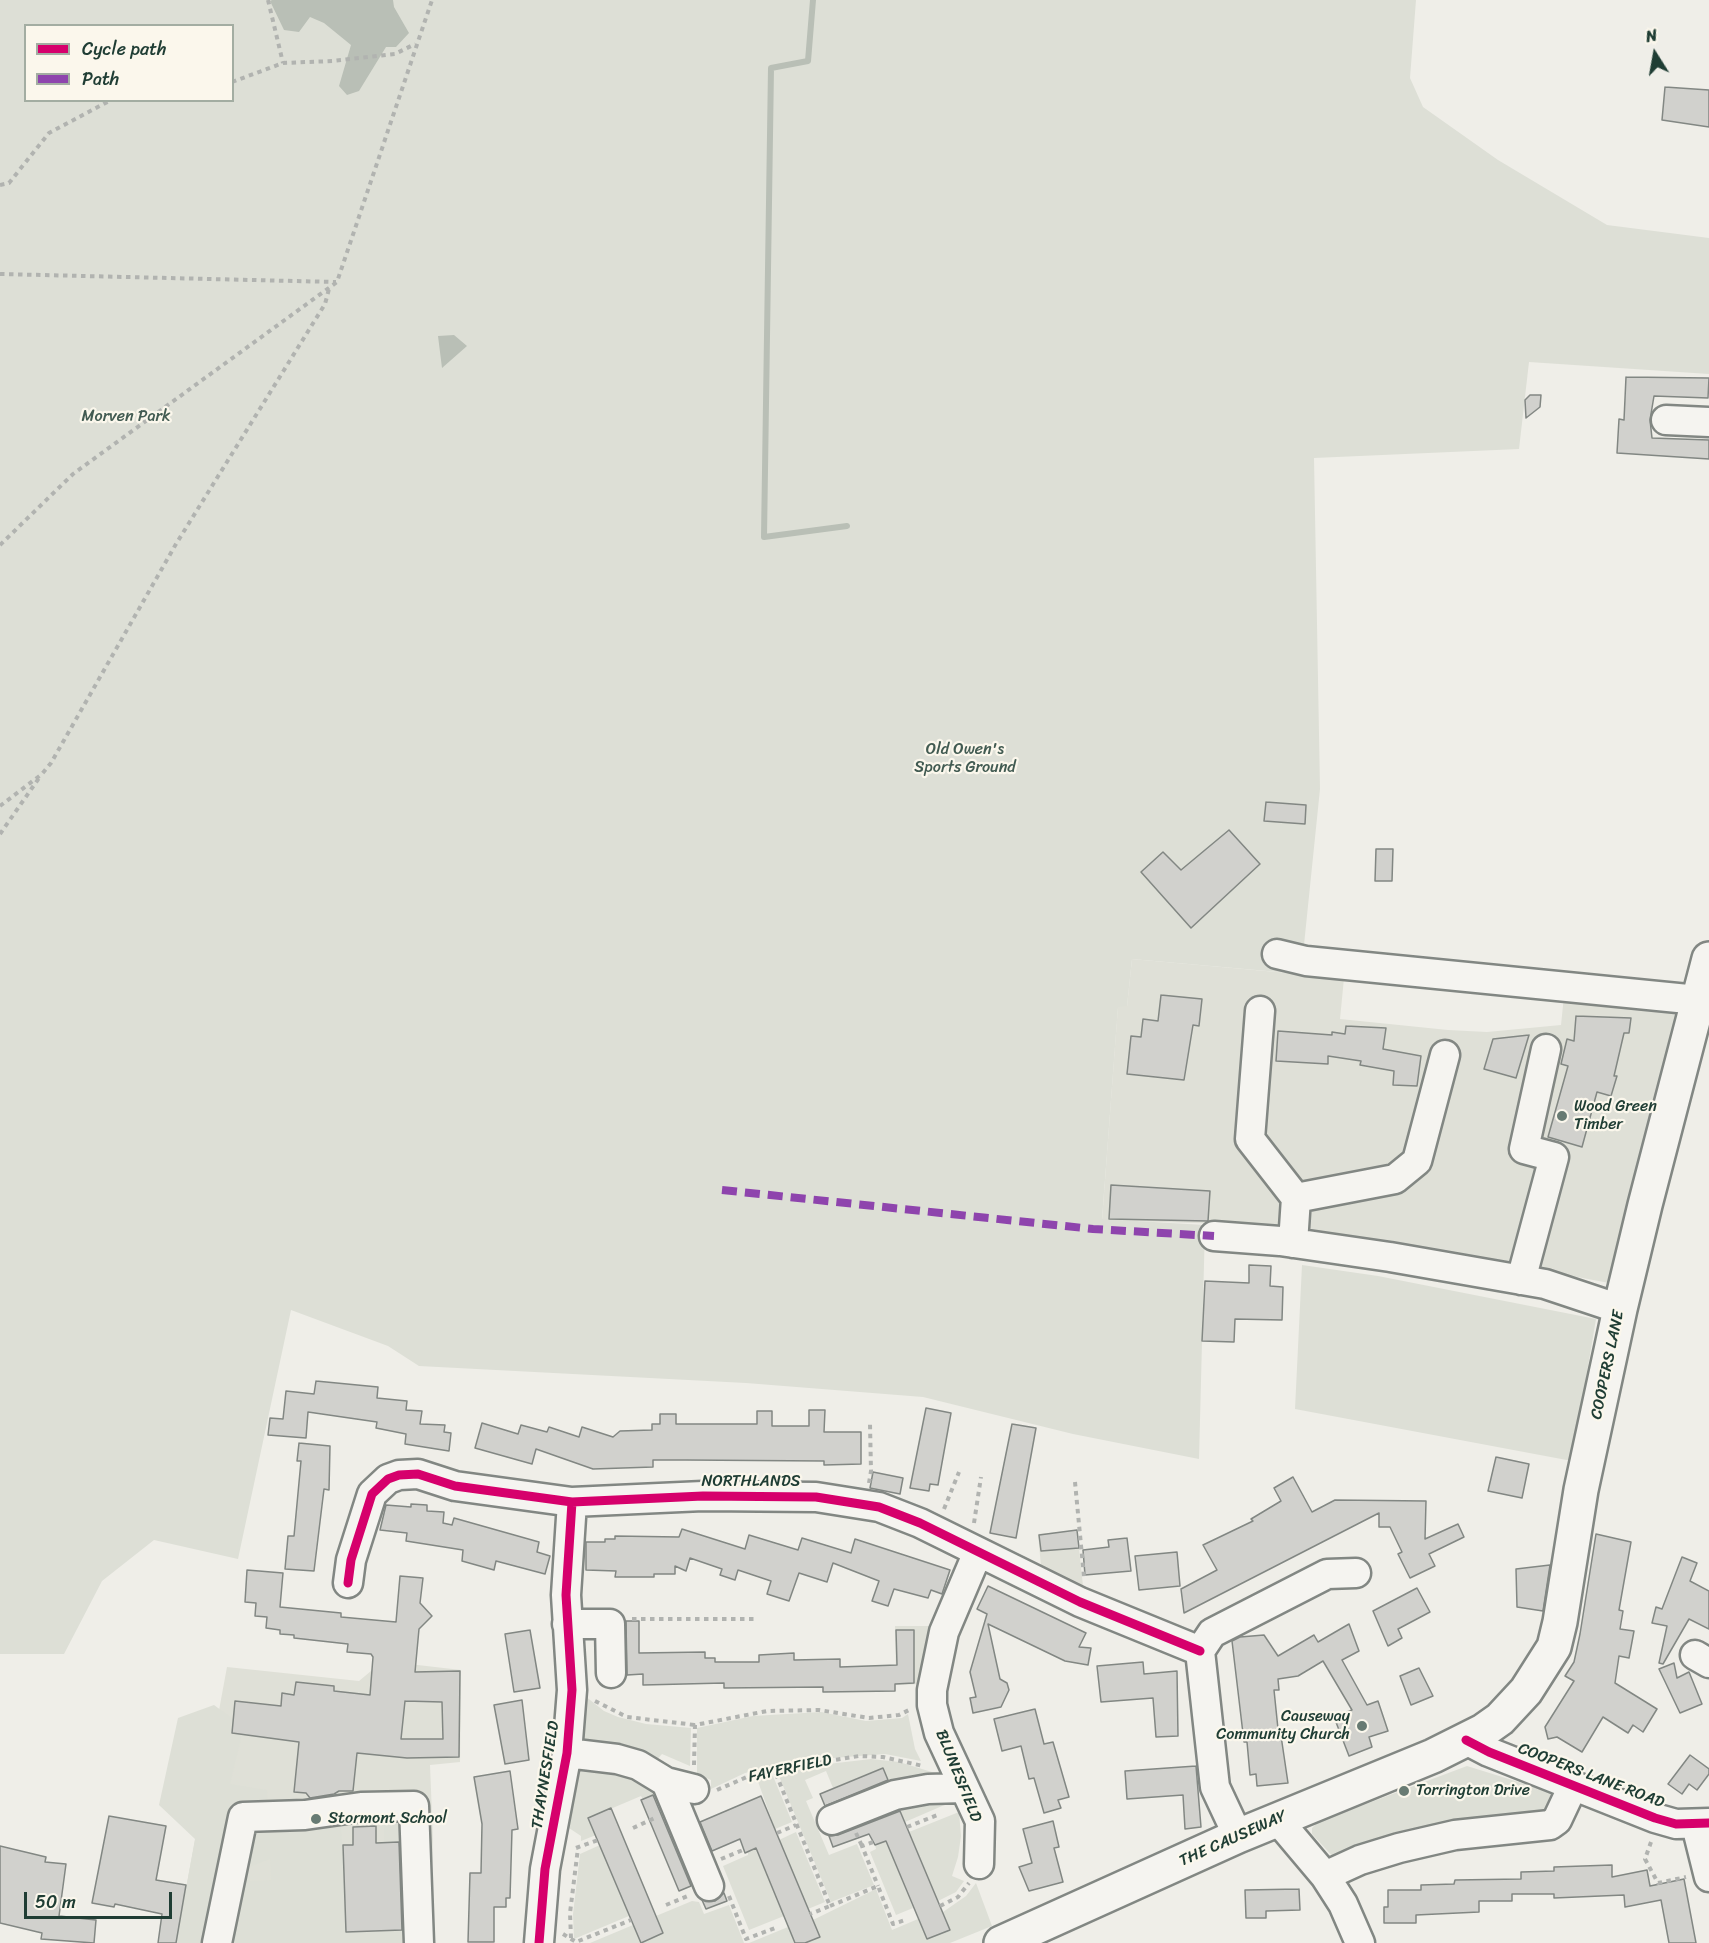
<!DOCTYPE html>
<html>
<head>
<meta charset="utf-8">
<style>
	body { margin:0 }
	#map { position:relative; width:1709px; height:1943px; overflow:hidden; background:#efeee8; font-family:Sriracha,sans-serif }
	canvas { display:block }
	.legend { position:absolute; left:24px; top:24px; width:210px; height:78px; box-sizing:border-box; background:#fbf7ec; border:2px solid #a3ada2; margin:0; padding:8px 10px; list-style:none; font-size:18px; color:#1f3d34 }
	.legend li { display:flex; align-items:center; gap:12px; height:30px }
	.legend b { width:30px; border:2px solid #a3ada2 }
	.north { position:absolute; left:1625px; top:24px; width:60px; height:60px; -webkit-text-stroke:4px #fbf7ec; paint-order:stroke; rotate:349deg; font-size:16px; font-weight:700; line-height:24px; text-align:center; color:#1f3d34 }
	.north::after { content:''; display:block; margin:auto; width:21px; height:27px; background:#1f3d34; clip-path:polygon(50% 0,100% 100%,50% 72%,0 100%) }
	.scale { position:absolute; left:24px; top:1892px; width:148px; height:27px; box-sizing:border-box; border:3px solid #1f3d34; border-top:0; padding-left:8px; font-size:18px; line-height:21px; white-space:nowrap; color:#1f3d34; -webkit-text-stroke:4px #fbf7ec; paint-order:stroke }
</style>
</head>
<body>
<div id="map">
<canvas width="1709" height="1943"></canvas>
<ul class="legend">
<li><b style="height:8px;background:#d6006c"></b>Cycle path</li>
<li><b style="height:8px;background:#8e44ad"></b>Path</li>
</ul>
<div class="north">N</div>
<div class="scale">50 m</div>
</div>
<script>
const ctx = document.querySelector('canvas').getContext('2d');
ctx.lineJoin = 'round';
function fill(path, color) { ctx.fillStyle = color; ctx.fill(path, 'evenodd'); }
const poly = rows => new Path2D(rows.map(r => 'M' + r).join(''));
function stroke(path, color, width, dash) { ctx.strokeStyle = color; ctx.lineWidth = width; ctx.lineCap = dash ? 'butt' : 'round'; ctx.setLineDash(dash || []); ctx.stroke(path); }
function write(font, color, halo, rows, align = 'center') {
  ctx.font = font + ' Sriracha,sans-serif'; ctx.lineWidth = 4.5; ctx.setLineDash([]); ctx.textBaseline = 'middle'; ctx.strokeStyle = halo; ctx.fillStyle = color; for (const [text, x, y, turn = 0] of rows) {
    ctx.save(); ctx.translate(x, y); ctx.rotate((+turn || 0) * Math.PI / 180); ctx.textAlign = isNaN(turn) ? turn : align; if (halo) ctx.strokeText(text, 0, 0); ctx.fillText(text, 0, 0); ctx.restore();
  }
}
fill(poly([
	[1132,959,1344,978,1340,1019,1448,1030,1487,1032,1561,1025,1564,996,1675,1005,1680,1022,1609,1283,1394,1242,1255,1225,1102,1220,1118,1006,1127,1006],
	[1077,1530,1083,1586,1041,1566,1038,1534],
	[895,1626,932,1626,924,1684,896,1685],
	[383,1661,461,1670,460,1762,430,1765,433,1840,430,1943,176,1943,227,1667,359,1681]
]), '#dfe0d7');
fill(poly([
	[0,0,1416,0,1410,78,1423,107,1498,160,1607,225,1709,238,1709,374,1529,362,1519,449,1314,458,1320,789,1301,974,1132,959,1127,1006,1118,1007,1102,1219,1205,1225,1199,1459,1073,1434,923,1397,746,1383,419,1366,388,1346,291,1310,238,1559,154,1540,102,1581,64,1654,0,1654],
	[26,26,232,26,232,100,26,100],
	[1302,1265,1378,1276,1596,1319,1572,1461,1295,1409],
	[585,1696,604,1711,618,1717,646,1724,691,1728,690,1766,662,1754,655,1762,584,1742],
	[214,1705,233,1719,232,1733,242,1734,230,1784,267,1790,269,1831,341,1827,347,1932,404,1930,401,1842,384,1842,384,1813,431,1800,429,1943,176,1943,195,1839,159,1805,178,1718],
	[270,1859,271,1880,250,1881,249,1867],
	[821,1712,866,1721,902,1718,908,1714,915,1749,921,1761,885,1754,820,1759,778,1770,770,1767,745,1773,711,1789,711,1780,697,1774,697,1728,753,1716],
	[871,1759,899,1762,945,1776,889,1783,882,1768,833,1788,826,1771,805,1780,813,1798,806,1801,829,1855,857,1844,874,1885,831,1902,779,1776,811,1766],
	[1467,1766,1557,1794,1551,1816,1336,1860,1312,1834,1312,1828,1318,1822],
	[589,1768,629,1775,657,1793,643,1799,641,1796,589,1818,596,1835,581,1841,581,1836,569,1828,566,1822,575,1778,580,1771],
	[767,1773,773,1776,792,1822,775,1829,756,1776],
	[956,1800,905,1822,898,1804],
	[959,1812,961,1836,958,1857,952,1876,964,1881,956,1892,938,1901,909,1832],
	[796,1832,825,1902,808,1909,779,1840],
	[886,1841,913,1908,896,1915,870,1852,876,1849,875,1845],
	[600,1845,629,1916,574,1939,573,1914,580,1854],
	[756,1849,784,1916,749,1930,723,1866,748,1855,748,1852],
	[976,1883,992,1926,950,1943,805,1943,820,1937,813,1920,876,1889,892,1930,918,1919,927,1939,950,1930,943,1912,966,1896],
	[692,1901,699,1902,704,1914,729,1905,744,1943,641,1943,663,1933,656,1916],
	[633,1925,641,1943,590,1943],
	[788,1927,795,1943,749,1943]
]), '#dddfd6');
fill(poly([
	[272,0,393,0,394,7,409,33,396,47,386,47,359,91,347,95,339,86,351,45,324,23,310,17,299,32,284,30,270,1],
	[454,335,467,346,442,368,438,336]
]), '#b9bfb6');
stroke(poly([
	[813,0,808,61,771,68,764,537,847,526]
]), '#b9bfb6', 6);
const building = poly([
	[1665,87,1709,90,1709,127,1662,120,1665,87],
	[1626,377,1709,378,1708,398,1654,396,1650,420,1652,438,1709,440,1709,459,1617,453,1619,419,1624,420,1626,377],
	[1530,395,1541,395,1540,407,1526,418,1525,400,1530,395],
	[1266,802,1306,805,1305,824,1264,821,1266,802],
	[1229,830,1260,864,1191,928,1141,872,1163,852,1181,870,1229,830],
	[1376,849,1393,849,1392,881,1375,881,1376,849],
	[1161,995,1202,999,1199,1026,1193,1025,1184,1080,1127,1074,1131,1036,1141,1037,1143,1019,1158,1021,1161,995],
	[1576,1016,1631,1018,1629,1033,1624,1033,1614,1076,1617,1076,1611,1096,1597,1092,1582,1147,1548,1137,1568,1066,1561,1064,1567,1039,1574,1041,1576,1016],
	[1346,1026,1386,1028,1383,1049,1421,1056,1417,1086,1393,1085,1394,1071,1360,1065,1361,1061,1328,1056,1328,1064,1276,1061,1278,1031,1332,1035,1332,1032,1345,1034,1346,1026],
	[1529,1035,1516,1078,1484,1069,1493,1039,1529,1035],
	[1111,1185,1210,1191,1208,1221,1109,1219,1111,1185],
	[1249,1265,1271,1266,1270,1286,1283,1287,1282,1320,1235,1319,1234,1342,1202,1341,1205,1281,1249,1283,1249,1265],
	[316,1381,378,1387,377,1398,407,1401,406,1410,422,1411,420,1424,445,1425,444,1432,451,1433,449,1451,405,1444,406,1434,376,1428,377,1422,308,1412,306,1438,268,1435,270,1418,283,1419,286,1391,314,1394,316,1381],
	[926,1408,951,1413,938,1485,930,1484,929,1491,910,1488,926,1408],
	[809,1410,825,1410,824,1432,861,1432,861,1464,824,1465,824,1461,686,1460,653,1460,653,1467,593,1469,536,1449,532,1464,475,1448,482,1423,518,1434,521,1425,547,1432,549,1427,579,1437,582,1427,613,1437,620,1431,652,1430,652,1424,660,1424,660,1414,676,1414,676,1424,757,1424,757,1411,772,1411,772,1426,809,1426,809,1410],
	[1012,1424,1036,1428,1016,1538,990,1533,1012,1424],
	[299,1443,330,1446,329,1490,324,1489,314,1571,285,1569,288,1536,294,1536,301,1461,297,1461,299,1443],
	[1496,1457,1529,1464,1522,1498,1488,1491,1496,1457],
	[873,1472,903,1478,900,1494,870,1488,873,1472],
	[1293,1477,1312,1512,1335,1500,1426,1501,1425,1539,1458,1524,1464,1537,1429,1554,1435,1566,1410,1578,1398,1554,1402,1552,1390,1527,1379,1527,1379,1513,1184,1613,1181,1589,1217,1570,1203,1545,1253,1521,1251,1519,1281,1501,1274,1488,1293,1477],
	[411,1504,427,1505,427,1511,444,1512,443,1523,452,1525,454,1518,539,1542,537,1552,550,1556,545,1574,496,1561,494,1570,462,1561,463,1550,406,1541,407,1533,380,1530,386,1505,411,1507,411,1504],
	[682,1529,745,1549,749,1535,798,1550,802,1538,851,1553,855,1539,950,1570,942,1594,931,1590,928,1598,894,1589,888,1606,872,1601,879,1581,833,1563,827,1582,799,1573,789,1601,767,1594,771,1581,738,1570,735,1580,720,1575,722,1569,690,1558,686,1571,675,1566,675,1574,654,1574,654,1577,615,1577,616,1571,586,1570,586,1542,605,1542,605,1539,615,1539,615,1536,679,1537,682,1529],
	[1077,1530,1079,1548,1041,1551,1039,1535,1077,1530],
	[1596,1534,1631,1542,1619,1610,1623,1611,1620,1629,1634,1631,1629,1658,1619,1656,1615,1683,1657,1709,1643,1732,1633,1725,1628,1733,1603,1717,1582,1752,1557,1737,1548,1739,1545,1727,1574,1681,1565,1676,1574,1662,1580,1634,1596,1534],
	[1127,1538,1131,1571,1085,1575,1083,1550,1109,1547,1108,1540,1127,1538],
	[1177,1552,1180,1586,1139,1590,1135,1556,1177,1552],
	[1682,1557,1697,1563,1690,1581,1709,1591,1709,1629,1689,1619,1663,1664,1659,1663,1667,1626,1652,1623,1656,1607,1662,1609,1682,1557],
	[1550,1565,1543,1611,1517,1607,1516,1569,1550,1565],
	[247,1570,283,1573,280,1607,341,1613,341,1617,396,1622,400,1576,423,1578,420,1603,432,1616,419,1629,415,1672,460,1671,459,1757,407,1758,357,1753,353,1791,339,1791,334,1794,310,1798,306,1793,294,1792,299,1742,232,1733,235,1701,281,1706,282,1693,294,1695,296,1682,334,1686,334,1691,370,1695,373,1657,371,1654,347,1652,348,1644,294,1638,294,1635,280,1634,280,1630,266,1628,267,1617,255,1616,256,1603,245,1602,247,1570],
	[405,1701,442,1702,443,1739,401,1739,405,1701],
	[988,1586,1086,1633,1079,1647,1091,1648,1088,1665,1065,1661,988,1624,1000,1679,1007,1683,1009,1690,1001,1707,973,1713,970,1698,976,1697,970,1672,987,1614,977,1609,988,1586],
	[1417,1588,1430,1612,1398,1629,1402,1638,1388,1646,1373,1611,1417,1588],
	[626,1621,639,1621,639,1653,705,1652,705,1658,715,1658,715,1662,759,1662,759,1655,794,1653,794,1660,840,1659,840,1667,897,1665,896,1630,914,1630,914,1683,895,1684,895,1691,823,1692,823,1687,724,1688,724,1683,643,1685,643,1674,627,1675,626,1621],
	[1349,1624,1359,1651,1342,1660,1367,1705,1378,1701,1388,1731,1369,1737,1372,1747,1349,1756,1334,1717,1352,1710,1323,1661,1298,1676,1278,1679,1279,1690,1274,1690,1278,1729,1280,1729,1288,1783,1257,1786,1256,1774,1250,1775,1247,1742,1244,1742,1232,1641,1240,1637,1264,1635,1278,1656,1314,1635,1318,1642,1349,1624],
	[530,1630,540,1688,514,1692,505,1634,530,1630],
	[1143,1662,1144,1674,1177,1671,1178,1736,1156,1737,1153,1698,1101,1702,1097,1666,1143,1662],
	[1674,1663,1677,1678,1689,1672,1702,1704,1680,1713,1659,1669,1674,1663],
	[1419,1668,1433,1696,1411,1705,1400,1676,1419,1668],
	[522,1700,529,1760,505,1764,494,1705,522,1700],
	[1035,1709,1044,1744,1053,1742,1069,1797,1058,1800,1061,1808,1044,1813,1034,1778,1029,1779,1021,1746,1002,1751,994,1719,1035,1709],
	[1690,1755,1709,1769,1709,1774,1697,1790,1689,1784,1682,1794,1668,1784,1690,1755],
	[1196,1766,1201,1827,1185,1829,1183,1795,1127,1799,1125,1771,1196,1766],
	[883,1768,888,1780,825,1806,820,1794,883,1768],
	[510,1771,518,1829,512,1830,510,1898,506,1898,506,1907,494,1907,494,1942,468,1942,470,1873,481,1873,482,1824,474,1777,510,1771],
	[653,1795,691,1886,679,1891,641,1800,653,1795],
	[761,1796,820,1937,805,1943,795,1943,756,1848,745,1853,740,1839,712,1851,700,1822,761,1796],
	[611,1808,663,1933,641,1943,588,1818,611,1808],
	[900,1811,950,1930,927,1939,886,1841,875,1845,869,1834,833,1847,829,1836,838,1835,900,1811],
	[109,1816,166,1826,156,1880,186,1885,176,1943,158,1943,162,1914,115,1904,114,1907,92,1903,109,1816],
	[1053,1821,1059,1847,1054,1848,1063,1882,1029,1891,1019,1867,1032,1863,1023,1829,1053,1821],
	[376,1826,376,1843,399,1842,402,1930,346,1932,343,1845,353,1845,353,1827,376,1826],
	[0,1846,46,1857,45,1862,66,1864,59,1916,96,1920,94,1943,41,1939,42,1933,0,1923,0,1846],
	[1612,1865,1612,1877,1647,1870,1650,1886,1684,1879,1696,1943,1669,1943,1661,1900,1625,1907,1624,1895,1554,1898,1554,1894,1512,1894,1512,1901,1479,1901,1479,1912,1416,1915,1416,1923,1384,1923,1384,1907,1388,1907,1388,1890,1421,1890,1421,1885,1454,1884,1455,1880,1521,1879,1521,1872,1554,1871,1554,1867,1612,1865],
	[1299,1889,1300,1910,1266,1911,1266,1918,1246,1918,1245,1890,1299,1889],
	[724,1893,727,1901,706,1909,702,1900,715,1901,724,1893]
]);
fill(building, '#d1d1cd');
stroke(building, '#828783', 1.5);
const minor = poly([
	[1666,420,1709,422],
	[1277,954,1306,961,1698,1000],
	[1260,1011,1250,1139,1296,1198],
	[1214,1236,1280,1241,1390,1257,1545,1284,1620,1309],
	[1293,1243,1296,1198,1395,1179,1417,1161,1445,1055],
	[1521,1280,1554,1157,1524,1149,1546,1049],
	[978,1552,944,1632,932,1690,932,1705,939,1733,980,1821,979,1864],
	[348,1583,351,1560,372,1494,388,1479,399,1475,418,1474,455,1486,572,1502,703,1496,816,1497,879,1507,920,1523,1080,1602,1200,1651],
	[567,1624,610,1624,611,1673],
	[1695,1655,1709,1663],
	[1466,1740,1489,1752,1655,1818,1676,1824,1709,1823],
	[567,1753,617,1759,638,1765,666,1782,694,1789],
	[666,1782,709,1886],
	[1277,1819,1325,1876,1343,1904,1360,1943],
	[832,1820,895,1795,928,1789,964,1788],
	[1696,1825,1709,1877],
	[1238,1836,1215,1787,1200,1651,1212,1633,1327,1574,1356,1573],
	[1325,1876,1360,1860,1399,1848,1455,1835,1550,1825,1557,1820,1573,1786],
	[217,1943,243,1817,305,1815,361,1807,414,1806,419,1943],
	[539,1943,545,1869,567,1753,572,1690,566,1595,572,1502]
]);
const major = poly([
	[1001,1943,1238,1836,1433,1756,1483,1731,1500,1719,1526,1691,1554,1647,1560,1622,1581,1490,1620,1309,1645,1205,1709,959]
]);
stroke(minor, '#828783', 33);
stroke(major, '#828783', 38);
stroke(poly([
	[268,0,283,63],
	[232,82,283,63,333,61,395,54,415,44],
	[0,185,9,183,49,133,111,100],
	[0,274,336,282],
	[0,545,73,474,337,282,432,0],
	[0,806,42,774,51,763,176,544,325,304,329,289],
	[0,834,39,778],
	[1075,1482,1084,1577],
	[869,1483,871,1471,870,1424],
	[944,1509,959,1472],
	[974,1523,981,1477],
	[632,1619,757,1619],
	[595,1701,627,1717,695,1725],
	[694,1765,695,1725,767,1711,819,1710,869,1718,899,1715,911,1709],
	[776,1774,830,1906,810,1914],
	[717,1790,756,1773,770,1770,776,1774,798,1766,859,1756,883,1757,923,1766],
	[907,1827,940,1814],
	[633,1828,657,1817],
	[777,1833,796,1825],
	[856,1833,862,1846],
	[873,1842,862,1846,878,1886],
	[1651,1842,1645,1859,1658,1883,1686,1877],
	[576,1848,598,1840],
	[721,1859,743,1850],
	[729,1896,746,1939,775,1928],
	[666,1905,690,1895],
	[830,1906,878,1886,893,1924,905,1920],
	[940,1906,958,1897,969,1883],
	[563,1934,576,1942,631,1920],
	[571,1938,570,1913,578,1848]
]), '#b1b3b0', 4, [4.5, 4.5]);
stroke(minor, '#f5f4f0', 28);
stroke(major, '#f5f4f0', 33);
stroke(poly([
	[722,1190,1093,1229,1214,1236]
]), '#8e44ad', 8, [15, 8]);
stroke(poly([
	[348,1583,351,1560,372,1494,388,1479,399,1475,418,1474,455,1486,572,1502,703,1496,816,1497,879,1507,920,1523,1080,1602,1200,1651],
	[1466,1740,1489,1752,1655,1818,1676,1824,1709,1823],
	[539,1943,545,1869,567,1753,572,1690,566,1595,572,1502]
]), '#d6006c', 9);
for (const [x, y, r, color] of [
	[1562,1116,6,"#687b73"],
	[1362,1726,6,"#687b73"],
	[1404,1791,6,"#687b73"],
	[316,1819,6,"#687b73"]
]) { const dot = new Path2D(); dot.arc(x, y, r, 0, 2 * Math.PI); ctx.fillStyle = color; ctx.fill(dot); stroke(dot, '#fbf7ec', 2); }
write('16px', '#425b52', '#fbf7ec', [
	["Morven Park",126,417],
	["Old Owen's",965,750],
	["Sports Ground",965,768]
]);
write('16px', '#1f3d34', '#fbf7ec', [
	["Wood Green",1574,1107],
	["Timber",1574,1125],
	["Causeway",1350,1717,"right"],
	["Community Church",1350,1735,"right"],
	["Torrington Drive",1416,1791],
	["Stormont School",328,1819]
], 'left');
write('16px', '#1f3d34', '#fbf7ec', [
	["COOPERS LANE",1608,1365,-78],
	["NORTHLANDS",751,1482],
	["FAYERFIELD",790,1769,-12],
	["THAYNESFIELD",546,1775,-81],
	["BLUNESFIELD",958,1776,68],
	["COOPERS LANE ROAD",1591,1776,21],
	["THE CAUSEWAY",1233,1839,-24]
]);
</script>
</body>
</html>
